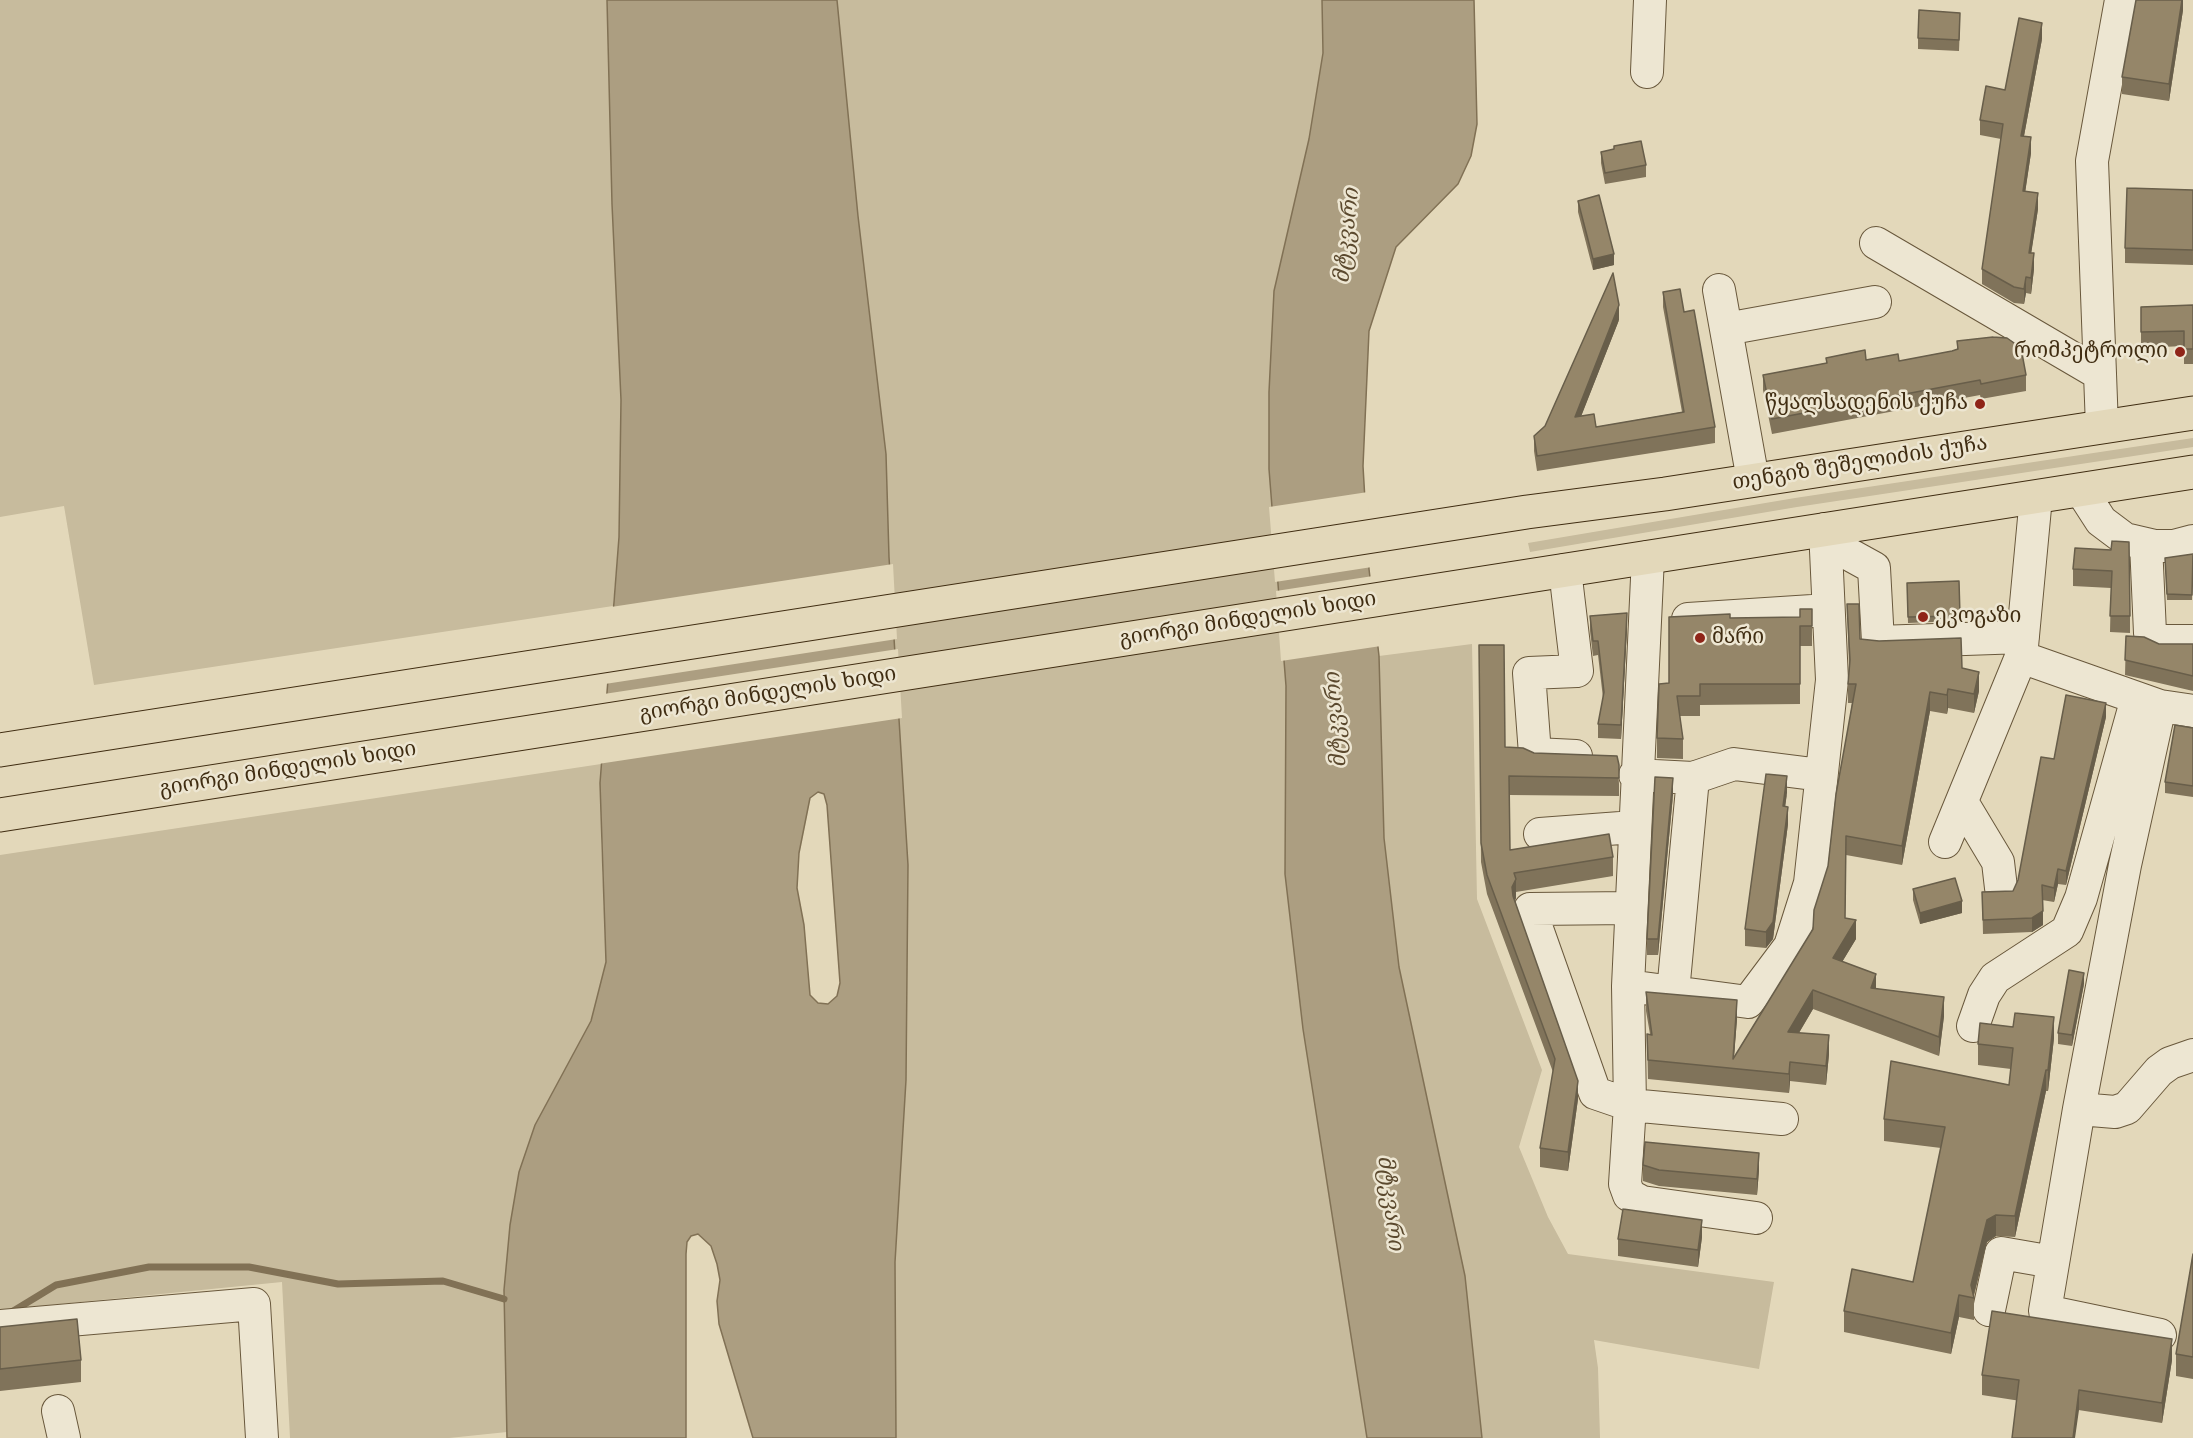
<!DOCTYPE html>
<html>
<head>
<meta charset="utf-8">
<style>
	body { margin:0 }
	canvas { display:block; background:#e3d8ba }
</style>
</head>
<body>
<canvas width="2193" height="1438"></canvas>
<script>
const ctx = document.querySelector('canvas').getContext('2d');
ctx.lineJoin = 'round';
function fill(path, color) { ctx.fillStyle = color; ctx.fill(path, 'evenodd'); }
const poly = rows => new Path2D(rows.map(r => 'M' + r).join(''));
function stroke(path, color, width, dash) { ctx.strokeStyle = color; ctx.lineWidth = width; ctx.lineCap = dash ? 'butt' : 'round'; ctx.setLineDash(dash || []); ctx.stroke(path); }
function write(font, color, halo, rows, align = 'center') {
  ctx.font = font + ' Cardo,"Noto Serif Georgian",serif'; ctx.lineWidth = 5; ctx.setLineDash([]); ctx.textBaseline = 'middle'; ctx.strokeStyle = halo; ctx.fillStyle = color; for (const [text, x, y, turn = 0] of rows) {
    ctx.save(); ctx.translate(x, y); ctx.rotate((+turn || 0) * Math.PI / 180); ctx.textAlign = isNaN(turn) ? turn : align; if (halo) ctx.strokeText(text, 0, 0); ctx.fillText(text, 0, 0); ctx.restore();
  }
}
fill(poly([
	[0,0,607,0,612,204,621,400,619,537,613,606,94,685,64,506,0,517],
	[837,0,1322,0,1323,53,1269,392,1269,469,1286,686,1285,874,1303,1029,1367,1438,896,1438,895,1262,906,1080,908,865,889,557,886,454,858,216],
	[2193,438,2193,447,1797,507,1530,552,1528,543,1795,498],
	[1472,644,1477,899,1542,1070,1519,1147,1548,1217,1568,1254,1774,1282,1759,1369,1594,1340,1598,1368,1600,1438,1482,1438,1465,1276,1399,967,1384,838,1379,656],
	[601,764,601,836,606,962,591,1021,535,1125,504,1290,507,1432,449,1438,290,1438,282,1282,0,1310,0,855]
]), '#c7bb9d');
const water = poly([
	[607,0,837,0,858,216,886,454,889,557,908,865,906,1080,895,1262,896,1438,753,1438,719,1324,717,1301,720,1280,717,1264,711,1246,698,1234,691,1236,687,1242,686,1254,686,1438,507,1438,504,1290,510,1225,519,1172,535,1125,591,1021,606,962,600,783,619,537,621,400,612,204,607,0],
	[818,792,824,794,827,805,840,983,837,996,828,1004,818,1003,810,995,804,925,797,888,799,853,810,798,818,792],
	[1322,0,1474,0,1477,124,1471,156,1458,184,1396,247,1369,331,1363,466,1369,569,1379,656,1384,838,1399,967,1465,1276,1482,1438,1367,1438,1303,1029,1285,874,1286,686,1269,469,1269,392,1274,291,1309,139,1323,53,1322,0]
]);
fill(water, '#ac9e81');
stroke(water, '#817155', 1.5);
fill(poly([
	[1368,492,1372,567,1275,582,1269,507],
	[893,564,897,639,605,684,611,607],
	[1373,576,1381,646,1281,661,1276,591],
	[898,649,902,718,598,764,604,694]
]), '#e3d8ba');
stroke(poly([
	[10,1313,56,1285,149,1267,249,1267,338,1284,443,1281,504,1299]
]), '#817155', 7);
const minor = poly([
	[1647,72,1650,0],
	[1876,243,2098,373],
	[1719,290,1753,480],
	[1726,329,1875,302],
	[2102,427,2092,161,2121,0],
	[2081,490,2101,521,2125,539,2155,546,2174,546,2193,541],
	[2036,497,2021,657,2160,706,2193,711],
	[1825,541,1874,568,1878,642,2023,637],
	[2146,544,2150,633,2159,641,2193,641],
	[1648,557,1628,986,1630,1105,1625,1184,1629,1195,1642,1202,1756,1218],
	[1565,570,1577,671,1529,673,1535,754,1576,756],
	[1688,619,1828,610],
	[2160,706,2125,865,2079,1109,2045,1311,2160,1335],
	[1635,775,1693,778,1734,764,1821,775],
	[1962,802,1998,862,2001,888],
	[1540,834,1634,827],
	[1945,842,2021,657],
	[1631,908,1530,909,1595,1093,1630,1105,1782,1119],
	[1628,986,1748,1002,1790,946,1810,883,1832,680,1825,529],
	[1673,992,1693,778],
	[1973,1026,1984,995,1995,978,2067,931,2081,898,2137,698],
	[2079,1109,2115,1112,2127,1108,2159,1071,2170,1063,2193,1055],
	[1989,1310,2001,1253,2053,1262],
	[0,1326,254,1304,262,1438],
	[58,1411,64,1438]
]);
const major = poly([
	[0,750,1527,512,1665,494,2193,413],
	[0,815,2193,472]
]);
stroke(minor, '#69583c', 34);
stroke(major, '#402d12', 35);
stroke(minor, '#ede6d2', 32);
stroke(major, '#e3d8ba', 33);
fill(poly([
	[2183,0,2183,10,2169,101,2122,94,2122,77],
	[1960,24,1959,51,1918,49,1918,38],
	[2042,39,2024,136,2031,153,2025,192,2038,209,2031,253,2034,269,2031,294,2026,293,2024,304,2014,303,1982,284,1982,269,2001,139,1980,135,1980,120,2005,90],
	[1614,146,1646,165,1646,177,1605,184,1601,163,1601,152,1614,149],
	[2193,190,2193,265,2125,263,2125,248],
	[1578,201,1614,265,1593,270,1578,212],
	[1663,292,1684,312,1715,427,1715,443,1537,471,1534,451,1534,436,1545,426,1619,320,1581,416,1596,427,1682,412,1663,307],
	[2193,305,2193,364,2184,364,2184,346,2141,348,2141,307],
	[1957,341,2026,375,2026,391,1981,399,1980,395,1772,434,1763,390,1763,375,1826,363,1826,358,1899,361,1952,351,1957,349],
	[2111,550,2130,616,2130,633,2110,632,2111,588,2073,586,2073,569],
	[2193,554,2192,600,2167,600,2165,558],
	[1959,581,1960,621,1908,623,1907,583],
	[1847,604,1860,639,1962,668,1979,691,1974,713,1948,708,1947,714,1930,711,1902,865,1846,855,1845,918,1856,939,1842,962,1876,988,1944,1016,1939,1056,1813,1009,1799,1033,1829,1054,1826,1085,1790,1081,1789,1093,1648,1079,1647,1034,1650,1034,1646,1011,1646,992,1737,1019,1734,1057,1813,929,1828,866,1852,703,1848,703,1848,684,1849,666],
	[1590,616,1627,628,1621,739,1598,738,1598,724,1603,698,1598,655,1593,656,1590,631],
	[1730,618,1812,626,1812,646,1800,646,1800,704,1700,705,1700,716,1680,716,1683,739,1683,759,1657,758,1657,738,1669,683],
	[2126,636,2159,644,2193,644,2193,691,2125,675],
	[1479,645,1505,747,1534,753,1617,756,1619,784,1619,796,1509,795,1510,850,1613,857,1613,876,1516,892,1516,898,1515,901,1578,1099,1568,1171,1540,1167,1540,1148,1553,1072,1487,894,1481,862],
	[2106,717,2066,885,2058,884,2054,902,2042,900,2043,925,2032,932,1983,934,1982,892,2013,891,2018,880,2054,759],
	[2193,728,2193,797,2165,793,2165,782],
	[1787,793,1785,806,1788,824,1773,939,1766,948,1745,946,1745,929],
	[1673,795,1658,955,1647,955,1647,939],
	[1913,889,1962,913,1920,924,1913,900],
	[2084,984,2072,1046,2058,1044,2058,1033],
	[2054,1038,2048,1091,2046,1091,2015,1237,1996,1236,1987,1242,1974,1296,1974,1320,1959,1317,1951,1354,1844,1332,1844,1311,1913,1282,1941,1148,1884,1141,1884,1119,2009,1085,2011,1069,1978,1065,1978,1044],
	[1643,1165,1759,1170,1757,1195,1659,1186,1643,1181],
	[1702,1237,1698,1267,1618,1256,1618,1239],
	[2193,1254,2193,1379,2176,1376,2176,1354],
	[0,1327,81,1360,81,1382,0,1391],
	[2172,1360,2162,1423,1982,1395,1982,1375]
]), '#80735a');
fill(poly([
	[2182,0,2183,0,2183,10,2169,101,2169,84],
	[2042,23,2042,39,2021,152,2021,136],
	[2031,137,2031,153,2023,207,2023,191],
	[2038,193,2038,209,2029,268,2029,253],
	[2034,253,2034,269,2031,294,2031,278],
	[1614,254,1614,265,1593,270,1593,259],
	[2026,277,2026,293,2024,304,2024,289],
	[1619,305,1619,320,1575,432,1575,417],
	[1627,613,1627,628,1621,739,1621,725],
	[1979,672,1979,691,1974,713,1974,694],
	[1948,689,1948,708,1947,714,1947,695],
	[1930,692,1930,711,1902,865,1902,846],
	[2106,703,2106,717,2066,885,2066,871],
	[1787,776,1787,793,1783,823,1783,806],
	[1673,778,1673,795,1658,955,1658,939],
	[1788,807,1788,824,1773,939,1766,948,1766,932],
	[2058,869,2058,884,2054,902,2054,888],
	[1516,879,1516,898,1512,906,1512,887],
	[1962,901,1962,913,1920,924,1920,913],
	[2043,911,2043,925,2032,932,2032,918],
	[1856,920,1856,939,1833,977,1833,958],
	[2084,973,2084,984,2072,1046,2072,1035],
	[1876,974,1876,993,1871,988],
	[1813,990,1813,1009,1788,1051,1788,1032],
	[1944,997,1944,1016,1939,1056,1939,1037],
	[1737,1000,1737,1019,1733,1069,1733,1059],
	[2054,1017,2054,1038,2048,1091,2048,1070],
	[1829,1035,1829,1054,1826,1085,1826,1066],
	[1790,1062,1790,1081,1789,1093,1789,1074],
	[2046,1070,2046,1091,2015,1237,2015,1216],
	[1578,1081,1578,1099,1568,1171,1568,1152],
	[1759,1153,1759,1170,1757,1195,1757,1179],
	[1996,1215,1996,1236,1987,1242,1973,1298,1971,1285,1987,1220],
	[1702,1220,1702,1237,1698,1267,1698,1250],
	[1959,1295,1959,1317,1951,1354,1951,1333],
	[2172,1339,2172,1360,2162,1423,2162,1403],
	[2079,1390,2079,1410,2075,1438,2073,1438]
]), '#685e4a');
const building = poly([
	[2136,0,2182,0,2169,84,2122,77,2136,0],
	[1919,10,1960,13,1959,40,1918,38,1919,10],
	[2019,18,2042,23,2021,136,2031,137,2023,191,2038,193,2029,253,2034,253,2031,278,2026,277,2024,289,2014,287,1982,269,2003,124,1980,120,1986,86,2005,90,2019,18],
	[1641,141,1646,165,1605,173,1601,152,1614,149,1614,146,1641,141],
	[2127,188,2193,190,2193,250,2125,248,2127,188],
	[1599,195,1614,254,1593,259,1578,201,1599,195],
	[1613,273,1619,305,1575,417,1594,414,1596,427,1684,412,1663,292,1680,289,1684,312,1694,310,1715,427,1537,456,1534,436,1545,426,1613,273],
	[2193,305,2193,349,2184,349,2184,331,2141,332,2141,307,2193,305],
	[1993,337,2007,338,2021,348,2026,375,1981,384,1980,380,1772,419,1763,375,1827,363,1826,358,1865,350,1866,360,1898,354,1899,361,1952,351,1958,349,1957,341,1993,337],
	[2112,541,2129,542,2130,616,2110,616,2112,571,2073,569,2075,548,2111,550,2112,541],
	[2193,554,2192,595,2167,594,2165,558,2193,554],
	[1959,581,1960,616,1908,617,1907,583,1959,581],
	[1847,604,1859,604,1860,639,1879,641,1961,638,1962,668,1979,672,1974,694,1948,689,1947,695,1930,692,1902,846,1846,836,1845,918,1856,920,1833,958,1876,974,1871,988,1944,997,1939,1037,1813,990,1788,1032,1829,1035,1826,1066,1790,1062,1789,1074,1648,1060,1647,1034,1652,1035,1646,992,1737,1000,1733,1059,1813,929,1814,910,1828,866,1836,794,1856,684,1848,684,1850,660,1847,604],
	[1800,609,1812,609,1812,626,1800,626,1800,684,1700,684,1700,696,1677,696,1683,739,1657,738,1659,684,1669,683,1669,617,1730,614,1730,618,1800,617,1800,609],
	[1627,613,1621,725,1598,724,1604,692,1598,641,1593,641,1590,616,1627,613],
	[2126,636,2144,637,2159,644,2193,644,2193,676,2125,660,2126,636],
	[1479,645,1504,645,1505,747,1523,748,1534,753,1617,756,1619,765,1619,778,1509,776,1510,850,1609,834,1613,857,1514,873,1516,879,1512,887,1513,896,1578,1081,1568,1152,1540,1148,1555,1059,1487,875,1481,843,1479,645],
	[2066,695,2106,703,2066,871,2058,869,2054,888,2042,885,2043,911,2032,918,1983,920,1982,892,2013,891,2018,880,2041,757,2054,759,2066,695],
	[2175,725,2193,728,2193,786,2165,782,2175,725],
	[1766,774,1787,776,1783,806,1788,807,1773,922,1766,932,1745,929,1766,774],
	[1655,777,1673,778,1658,939,1647,939,1655,777],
	[1955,878,1962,901,1920,913,1913,889,1955,878],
	[2069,970,2084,973,2072,1035,2058,1033,2069,970],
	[2015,1013,2054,1017,2048,1070,2046,1070,2015,1216,1996,1215,1987,1220,1971,1285,1974,1298,1959,1295,1951,1333,1844,1311,1852,1269,1913,1282,1945,1127,1884,1119,1891,1061,2009,1085,2013,1048,1978,1044,1980,1023,2013,1027,2015,1013],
	[1645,1142,1759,1153,1757,1179,1659,1170,1643,1165,1645,1142],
	[1623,1209,1702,1220,1698,1250,1618,1239,1623,1209],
	[2193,1254,2193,1357,2176,1354,2193,1254],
	[1992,1311,2172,1339,2162,1403,2079,1390,2073,1438,2012,1438,2019,1380,1982,1375,1992,1311],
	[77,1319,81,1360,0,1369,0,1327,77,1319]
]);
fill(building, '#958669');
stroke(building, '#685e4a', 1.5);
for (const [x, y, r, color] of [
	[2180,352,6,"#8f2418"],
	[1980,404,6,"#8f2418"],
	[1923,617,6,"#8f2418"],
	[1700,638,6,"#8f2418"]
]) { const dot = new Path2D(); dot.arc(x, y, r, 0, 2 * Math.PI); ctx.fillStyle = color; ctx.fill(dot); stroke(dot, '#ede6d2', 2); }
write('21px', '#402d12', '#ede6d2', [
	["რომპეტროლი",2168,352],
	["წყალსადენის ქუჩა",1968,404],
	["ეკოგაზი",1935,617,"left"],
	["მარი",1712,638,"left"]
], 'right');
write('21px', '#402d12', '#ede6d2', [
	["თენგიზ შეშელიძის ქუჩა",1860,464,-9],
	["გიორგი მინდელის ხიდი",1248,620,-9],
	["გიორგი მინდელის ხიდი",768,695,-9],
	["გიორგი მინდელის ხიდი",288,770,-9]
]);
write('italic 22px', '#5b492e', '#ede6d2', [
	["მტკვარი",1348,236,-84],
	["მტკვარი",1337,720,-94],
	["მტკვარი",1389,1203,83]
]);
</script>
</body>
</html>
